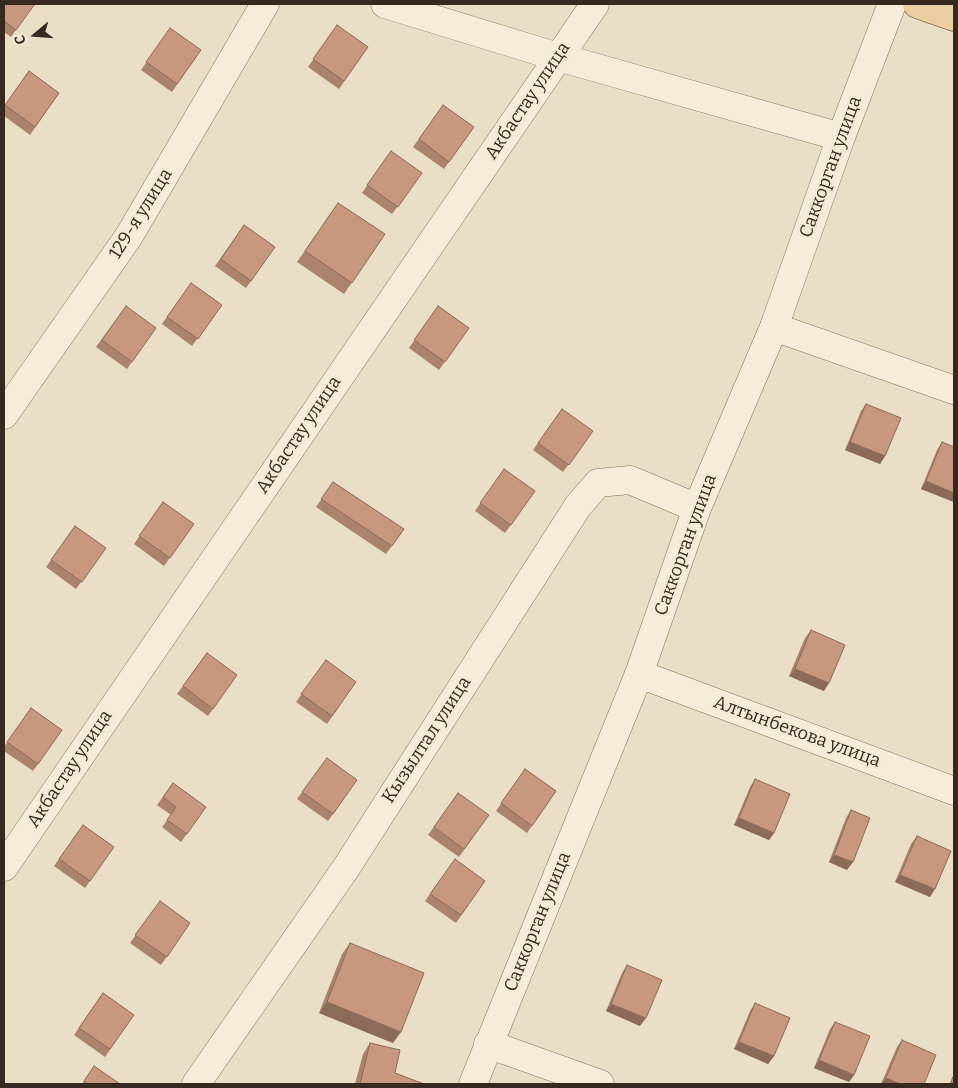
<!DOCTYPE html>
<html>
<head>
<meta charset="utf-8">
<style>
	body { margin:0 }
	#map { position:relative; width:958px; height:1088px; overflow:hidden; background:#ebdec6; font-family:Bitter,serif }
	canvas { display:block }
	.frame { position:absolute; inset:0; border:5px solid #372920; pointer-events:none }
	.north { position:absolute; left:10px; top:10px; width:50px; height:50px; -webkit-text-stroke:4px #f3e9d5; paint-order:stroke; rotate:252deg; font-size:14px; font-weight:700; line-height:20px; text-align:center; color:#372920 }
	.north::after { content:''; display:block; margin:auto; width:18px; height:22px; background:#372920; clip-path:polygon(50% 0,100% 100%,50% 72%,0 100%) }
</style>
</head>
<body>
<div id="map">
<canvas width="958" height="1088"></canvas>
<div class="frame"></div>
<div class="north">С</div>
</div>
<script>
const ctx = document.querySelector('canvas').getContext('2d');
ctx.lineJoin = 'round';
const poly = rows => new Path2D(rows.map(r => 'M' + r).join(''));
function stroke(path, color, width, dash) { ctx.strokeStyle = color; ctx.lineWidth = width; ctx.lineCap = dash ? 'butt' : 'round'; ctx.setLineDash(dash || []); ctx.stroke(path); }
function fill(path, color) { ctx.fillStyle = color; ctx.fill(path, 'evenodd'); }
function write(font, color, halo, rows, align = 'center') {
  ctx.font = font + ' Bitter,serif'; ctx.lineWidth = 5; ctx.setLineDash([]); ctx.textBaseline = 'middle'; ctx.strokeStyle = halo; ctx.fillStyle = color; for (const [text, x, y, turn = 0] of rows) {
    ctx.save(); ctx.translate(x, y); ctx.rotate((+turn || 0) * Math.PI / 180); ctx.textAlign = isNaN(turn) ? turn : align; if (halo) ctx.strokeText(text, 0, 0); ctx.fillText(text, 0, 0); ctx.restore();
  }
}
const minor = poly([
	[385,4,558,57,841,137],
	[774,327,954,390],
	[4,415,129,236,265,4],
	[639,674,954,791],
	[4,867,595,4],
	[488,1044,600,1084],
	[196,1084,346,868,578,506,598,483,630,480,697,508],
	[473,1084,639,674,697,508,774,327,841,137,892,4]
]);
const major = poly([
	[917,4,954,17]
]);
stroke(minor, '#86705d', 29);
stroke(major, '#543f31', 29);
stroke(minor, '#f7ecd9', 28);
stroke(major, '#eccfa0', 28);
fill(poly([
	[4,4,35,4,11,37,4,32],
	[337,25,368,47,339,89,308,67],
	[170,28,201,50,172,92,141,70],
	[29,71,59,93,30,135,4,116,4,107],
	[443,105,474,127,444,169,413,147],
	[391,151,422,173,392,214,362,193],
	[338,203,385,234,344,294,297,262],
	[244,225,275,247,246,288,215,266],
	[191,283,222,305,192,346,162,324],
	[126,306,156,328,127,369,96,347],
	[438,306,469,328,439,370,409,348],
	[866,404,885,456,880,464,845,450,861,411],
	[562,409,593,431,563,472,533,450],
	[942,442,954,447,954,502,921,489,937,450],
	[504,469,535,491,505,533,475,511],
	[333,482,404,529,386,554,316,507],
	[163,502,194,524,164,566,134,544],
	[75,526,106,548,76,589,46,567],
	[811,630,824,691,789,676,805,638],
	[207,653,237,675,208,716,177,694],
	[326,660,356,682,327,724,296,702],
	[31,708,62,730,33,771,4,751,4,747],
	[327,758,357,780,328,821,297,799],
	[525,769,556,791,527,833,496,811],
	[755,779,774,833,769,840,734,825,750,787],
	[173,783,206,807,181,842,162,827,171,815,157,805],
	[458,793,489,815,459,857,428,835],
	[851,810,847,870,829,862,846,818],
	[83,825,114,847,85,888,54,866],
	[917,836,930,897,895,882,911,844],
	[455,859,485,881,456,923,425,901],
	[160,901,190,923,161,965,130,943],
	[350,943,393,1043,319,1013,342,954],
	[627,965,640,1026,606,1011,622,973],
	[103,993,134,1015,105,1057,74,1035],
	[755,1003,774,1056,768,1064,734,1049,750,1011],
	[835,1022,854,1075,849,1082,814,1068,830,1029],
	[902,1040,924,1084,881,1084,897,1047],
	[370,1043,395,1073,424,1084,355,1084,363,1054],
	[94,1066,120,1084,82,1084]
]), '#ab836c');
fill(poly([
	[850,442,885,456,880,464,845,450],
	[926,481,954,493,954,502,921,489],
	[795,669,829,683,824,691,789,676],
	[739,818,774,833,769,840,734,825],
	[834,855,853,862,847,870,829,862],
	[900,875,935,889,930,897,895,882],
	[327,1002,401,1032,393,1043,319,1013],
	[611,1004,646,1018,640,1026,606,1011],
	[739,1042,774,1056,768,1064,734,1049],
	[819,1060,854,1075,849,1082,814,1068],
	[886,1078,900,1084,881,1084]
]), '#8b6a58');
const building = poly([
	[4,4,35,4,16,30,4,21,4,4],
	[337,25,368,47,344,81,313,59,337,25],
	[170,28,201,50,177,84,146,62,170,28],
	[29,71,59,93,35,127,5,105,29,71],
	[443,105,474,127,449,162,419,139,443,105],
	[391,151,422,173,398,207,367,185,391,151],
	[338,203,385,234,352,283,305,251,338,203],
	[244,225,275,247,251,281,221,259,244,225],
	[191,283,222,305,198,339,167,317,191,283],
	[126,306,156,328,132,362,102,340,126,306],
	[438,306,469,328,445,362,414,340,438,306],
	[866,404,901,418,885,456,850,442,866,404],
	[562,409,593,431,569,465,538,443,562,409],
	[942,442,954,447,954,493,926,481,942,442],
	[504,469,535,491,511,525,480,503,504,469],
	[333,482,404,529,392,546,321,499,333,482],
	[163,502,194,524,170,558,139,536,163,502],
	[75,526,106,548,82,582,51,560,75,526],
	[811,630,845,645,829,683,795,669,811,630],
	[207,653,237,675,213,709,183,686,207,653],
	[326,660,356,682,332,716,301,694,326,660],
	[31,708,62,730,38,764,7,742,31,708],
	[327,758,357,780,333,814,302,792,327,758],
	[525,769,556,791,532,826,501,803,525,769],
	[755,779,790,794,774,833,739,818,755,779],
	[173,783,206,807,187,834,167,820,176,807,163,797,173,783],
	[458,793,489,815,464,849,434,827,458,793],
	[851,810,870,818,853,862,834,855,851,810],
	[83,825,114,847,90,881,59,859,83,825],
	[917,836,951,851,935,889,900,875,917,836],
	[455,859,485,881,461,915,430,894,455,859],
	[160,901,190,923,167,957,135,935,160,901],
	[350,943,424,973,401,1032,327,1002,350,943],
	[627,965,662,980,646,1018,611,1004,627,965],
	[103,993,134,1015,110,1049,79,1028,103,993],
	[755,1003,790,1018,774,1056,739,1042,755,1003],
	[835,1022,870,1036,854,1075,819,1060,835,1022],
	[902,1040,936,1055,924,1084,900,1084,886,1078,902,1040],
	[370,1043,400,1050,395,1073,424,1084,360,1084,370,1043],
	[94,1066,120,1084,88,1084,84,1081,94,1066],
	[953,1077,954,1077,954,1084,950,1084,953,1077]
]);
fill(building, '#c7987e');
stroke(building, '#8b6a58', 1);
write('18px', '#372920', '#f3e9d5', [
	["Акбастау улица",528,101,-56],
	["Саккорган улица",831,167,-70],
	["129-я улица",141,214,-58],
	["Акбастау улица",299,435,-56],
	["Саккорган улица",686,545,-70],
	["Алтынбекова улица",797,732,20],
	["Кызылтал улица",427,740,-57],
	["Акбастау улица",70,769,-56],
	["Саккорган улица",538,922,-68]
]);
</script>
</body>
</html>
